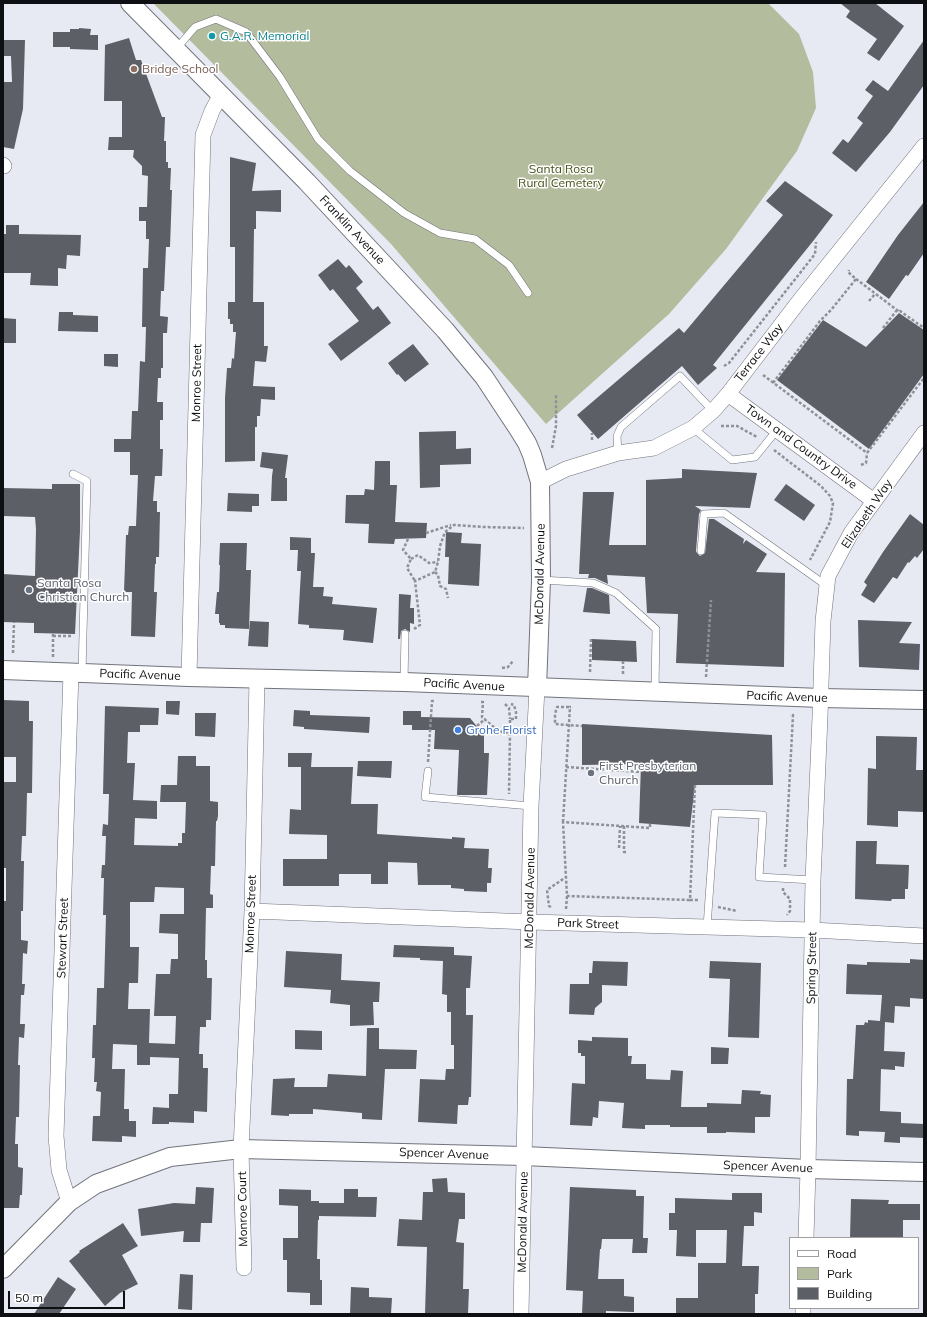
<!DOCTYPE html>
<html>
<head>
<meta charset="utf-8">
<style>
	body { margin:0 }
	#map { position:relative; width:927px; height:1317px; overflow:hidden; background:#e7eaf3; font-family:Mulish,sans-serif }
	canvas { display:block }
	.frame { position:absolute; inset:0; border:4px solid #0e0f12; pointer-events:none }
	.legend { position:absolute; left:789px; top:1237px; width:130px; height:72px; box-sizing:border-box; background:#fff; border:1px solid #9f9fa0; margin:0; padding:5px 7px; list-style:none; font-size:12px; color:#0e0f12 }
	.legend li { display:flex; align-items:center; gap:8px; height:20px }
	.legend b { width:20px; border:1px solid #9f9fa0 }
	.scale { position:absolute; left:8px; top:1291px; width:117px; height:18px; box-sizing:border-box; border:2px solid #0e0f12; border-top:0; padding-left:5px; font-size:12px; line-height:14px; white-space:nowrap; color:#0e0f12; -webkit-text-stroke:3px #fff; paint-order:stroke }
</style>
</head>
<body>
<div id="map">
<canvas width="927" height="1317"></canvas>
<div class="frame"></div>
<ul class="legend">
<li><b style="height:5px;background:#fff"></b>Road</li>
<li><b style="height:11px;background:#b4bc9e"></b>Park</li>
<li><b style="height:11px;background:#5d5f67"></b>Building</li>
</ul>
<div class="scale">50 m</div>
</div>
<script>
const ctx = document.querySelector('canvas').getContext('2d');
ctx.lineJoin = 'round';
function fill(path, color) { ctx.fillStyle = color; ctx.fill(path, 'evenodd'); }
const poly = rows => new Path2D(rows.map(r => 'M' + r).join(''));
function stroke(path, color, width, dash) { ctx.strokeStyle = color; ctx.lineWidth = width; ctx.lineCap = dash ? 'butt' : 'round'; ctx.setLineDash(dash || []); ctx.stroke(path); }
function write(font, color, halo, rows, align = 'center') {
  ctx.font = font + ' Mulish,sans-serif'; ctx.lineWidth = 3; ctx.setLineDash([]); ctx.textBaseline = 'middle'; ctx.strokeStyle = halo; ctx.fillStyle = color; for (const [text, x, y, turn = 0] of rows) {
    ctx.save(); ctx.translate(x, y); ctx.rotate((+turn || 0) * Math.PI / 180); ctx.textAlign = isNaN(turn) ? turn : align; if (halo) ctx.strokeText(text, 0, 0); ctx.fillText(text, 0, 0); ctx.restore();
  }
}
fill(poly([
	[153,3,768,3,799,34,813,72,816,108,797,151,726,249,669,314,546,424,391,244]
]), '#b4bc9e');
fill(poly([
	[840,3,875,3,904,26,879,61,867,53,877,39,846,17,850,11],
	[79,28,91,29,90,35,98,35,98,50,70,49,70,47,53,47,53,32,70,32,70,29,79,29],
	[129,38,136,60,141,60,162,117,165,117,164,141,166,141,166,162,168,162,168,168,171,168,170,190,172,190,170,247,166,247,164,291,161,291,160,316,168,317,167,333,163,333,163,368,161,368,161,378,158,378,157,402,163,402,163,420,160,420,160,449,163,449,162,476,155,476,153,501,157,501,157,512,160,512,159,557,156,557,156,564,155,564,154,592,157,592,155,637,131,636,132,592,124,592,126,535,128,535,129,526,136,526,138,475,130,475,130,452,114,452,114,439,131,439,132,411,138,411,140,361,145,362,146,327,142,327,143,268,148,268,149,239,146,239,146,221,139,221,139,207,147,207,148,176,142,175,142,166,133,157,134,150,108,150,109,137,122,137,122,101,104,101,105,45],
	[3,40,25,40,23,109,14,149,3,147,3,82,12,82,11,56,3,56],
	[924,40,924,85,890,132,856,172,832,153,843,139,848,143,863,123,857,118,873,96,865,90,873,80,888,91],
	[230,157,256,163,252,191,281,190,281,212,256,211,256,229,254,229,253,302,264,302,264,346,268,346,266,362,255,361,253,386,275,387,275,400,261,399,260,416,257,416,257,427,255,427,255,461,225,462,225,398,227,368,231,368,232,358,234,359,236,332,233,332,233,324,230,324,230,319,228,319,228,302,235,302,235,247,230,247],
	[785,181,833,215,814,240,713,365,717,368,698,385,682,366,598,439,577,415,679,328,684,333,783,215,766,201],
	[924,202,924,253,908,276,906,275,889,299,866,282,898,235],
	[6,225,19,225,19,234,81,235,80,256,67,255,66,269,58,268,58,286,30,285,31,273,3,273,3,234,6,234],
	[338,259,346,268,349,265,363,282,356,288,373,310,378,306,391,323,341,361,328,344,359,321,333,289,330,291,318,275],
	[59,312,73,312,73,315,98,316,98,332,58,331],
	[899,313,924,330,924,374,869,449,777,380,823,320,866,347],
	[3,318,16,319,16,343,3,343],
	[413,344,429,364,405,382,398,374,397,375,388,363],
	[104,354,118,354,118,367,104,366],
	[456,431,456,449,471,448,471,464,440,465,440,487,420,488,419,432],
	[262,452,288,455,285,478,287,478,287,501,271,501,272,476,273,469,260,467],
	[375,461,390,461,390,485,397,485,395,522,427,523,426,538,395,539,394,544,368,543,369,524,345,523,346,495,364,495,365,489,374,490],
	[682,469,757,473,750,508,695,506,701,510,699,514,696,551,697,553,700,556,705,553,709,519,714,519,744,539,743,544,746,540,767,554,756,572,785,573,784,667,676,663,678,614,647,613,645,577,607,575,608,584,595,578,588,578,589,574,579,574,583,492,614,492,609,545,646,545,646,480,682,478],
	[52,484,80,484,80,531,75,634,34,633,34,623,3,622,3,574,35,576,36,529,35,517,3,516,3,488,52,489],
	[786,484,815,505,804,521,774,500],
	[228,493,259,494,259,506,252,506,252,512,227,511],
	[910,514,924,525,924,549,917,558,915,556,909,563,908,562,897,579,893,577,874,603,861,595,867,585,864,582,883,552],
	[446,532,462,533,461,543,481,544,479,586,448,584,449,557,445,557],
	[290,537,311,538,311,553,315,553,313,587,324,587,323,596,333,597,332,604,377,608,373,643,343,640,344,630,309,628,309,625,298,624,301,571,297,571,298,550,290,550],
	[220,543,247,543,246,570,251,570,249,629,225,628,225,625,220,625,220,623,219,623,219,614,215,614,217,592,219,592,220,565,219,565],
	[587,588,592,588,609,595,610,614,583,612],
	[399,594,411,595,410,608,414,608,414,624,410,623,410,632,405,629,401,631,400,639,398,639],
	[858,620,912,622,899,643,920,644,919,670,859,667],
	[250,621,269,622,268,647,248,646],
	[592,639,636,641,637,662,592,660],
	[3,700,29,701,29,721,33,721,32,793,27,793,26,836,22,836,21,861,24,861,23,911,21,911,21,940,28,941,27,954,23,953,22,984,25,984,24,995,21,995,20,1024,25,1024,24,1038,19,1037,18,1065,20,1065,19,1117,16,1117,15,1144,18,1144,18,1167,23,1168,22,1195,20,1195,19,1208,3,1208,3,901,6,901,6,868,3,868,3,782,16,782,16,757,3,757],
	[166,701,180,701,179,715,166,714],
	[105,706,159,708,158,725,140,725,140,732,128,732,127,763,135,763,133,800,157,801,157,819,135,818,134,845,178,846,178,843,182,843,182,833,185,833,186,802,160,802,161,785,177,785,178,756,196,756,196,766,210,766,210,801,218,802,218,816,217,821,216,821,215,866,211,866,210,894,213,895,213,908,206,908,205,960,207,960,207,978,212,978,211,1020,206,1020,206,1027,200,1027,199,1054,203,1054,203,1068,208,1068,207,1112,194,1111,194,1123,169,1122,169,1124,152,1124,153,1107,169,1108,169,1094,178,1094,179,1058,150,1057,150,1065,137,1065,137,1045,113,1044,112,1069,125,1069,124,1109,129,1109,129,1121,136,1121,136,1137,122,1136,122,1142,92,1141,93,1116,100,1116,101,1092,96,1091,97,1082,94,1082,95,1058,92,1058,93,1025,96,1025,97,988,104,988,106,915,103,915,104,878,101,878,102,865,105,865,106,836,102,836,103,824,108,825,109,794,103,794],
	[155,887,184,888,184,914,160,914,159,933,178,934,178,959,171,959,170,974,156,974,154,1016,176,1016,175,1044,149,1043,150,1009,128,1009,129,983,138,983,139,947,130,947,130,902,154,902],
	[294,710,310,711,310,715,370,717,369,733,304,729,304,727,293,726],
	[403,711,421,711,421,717,470,718,484,735,484,753,489,753,487,795,457,795,459,750,434,749,435,730,412,730,412,725,403,725],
	[195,713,216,713,215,737,195,736],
	[582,724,772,735,773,785,695,785,690,827,639,823,641,764,582,765],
	[876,736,917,737,916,770,924,770,924,812,898,811,898,827,867,825,868,768,876,769],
	[288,753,312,753,311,767,353,767,351,804,378,804,377,834,452,839,452,837,465,838,464,848,489,849,488,868,492,868,491,883,487,883,487,892,464,891,464,889,451,888,451,885,418,885,417,863,388,862,388,884,371,884,371,874,339,874,339,886,283,886,283,859,327,859,327,835,289,834,290,809,301,810,301,767,288,767],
	[358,761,392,761,391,778,357,776],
	[856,841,877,841,876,864,909,865,908,889,905,889,905,899,892,899,891,901,855,899],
	[394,945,454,947,454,955,472,956,470,988,466,988,466,1015,473,1015,471,1097,469,1097,468,1105,458,1105,457,1124,418,1122,420,1079,445,1080,446,1069,454,1069,454,1045,451,1045,451,1012,447,1012,447,995,442,994,443,961,420,960,420,958,393,957],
	[286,951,342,954,341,980,380,982,379,1002,373,1002,374,1025,350,1026,350,1005,330,1003,331,990,284,987],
	[910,959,924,960,924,999,910,998,910,1007,895,1006,894,1023,885,1022,884,1051,905,1052,904,1067,895,1066,895,1070,881,1069,880,1111,901,1112,901,1123,924,1124,924,1138,900,1137,900,1143,884,1142,885,1132,859,1131,859,1136,846,1135,847,1079,853,1079,856,1025,864,1025,865,1022,868,1023,868,1020,880,1021,882,995,846,994,847,964,867,965,867,962,910,963],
	[593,961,628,962,627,986,602,985,602,1002,595,1008,594,1015,569,1014,570,984,589,984,589,973,592,973],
	[710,961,761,963,759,1038,728,1037,730,979,709,978],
	[367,1028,379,1028,379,1049,417,1050,416,1069,385,1069,382,1120,362,1119,362,1113,313,1109,313,1114,289,1114,289,1116,271,1115,273,1079,295,1078,294,1087,327,1087,328,1074,366,1076],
	[295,1030,322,1031,322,1050,295,1049],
	[592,1037,628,1038,628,1056,632,1056,631,1064,646,1064,646,1079,670,1080,671,1070,683,1071,681,1107,707,1107,707,1103,741,1104,742,1090,761,1091,760,1094,771,1095,770,1117,755,1117,755,1133,726,1132,726,1133,707,1133,707,1127,670,1127,670,1125,645,1125,645,1129,622,1128,624,1103,599,1101,598,1118,593,1117,592,1126,570,1125,572,1083,585,1084,585,1056,581,1056,581,1053,578,1053,578,1040,592,1041],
	[711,1047,729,1048,728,1064,711,1064],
	[447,1178,448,1192,465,1193,465,1219,459,1219,456,1242,464,1243,463,1289,469,1289,468,1314,425,1314,427,1247,397,1246,399,1219,422,1220,423,1192,433,1192,432,1179],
	[196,1187,214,1188,212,1223,201,1223,200,1242,183,1242,184,1231,141,1236,138,1209,174,1203,195,1204],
	[570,1187,636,1190,636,1196,644,1196,643,1238,648,1238,647,1253,632,1253,633,1239,602,1239,601,1249,600,1249,598,1279,624,1279,624,1296,634,1297,634,1312,606,1311,606,1314,582,1314,583,1291,566,1290],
	[279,1189,311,1190,311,1201,319,1201,319,1203,344,1203,344,1189,358,1189,358,1197,377,1197,376,1217,319,1216,319,1220,318,1220,317,1259,320,1259,320,1280,322,1280,322,1305,310,1305,310,1293,287,1292,287,1260,283,1260,283,1238,298,1238,298,1206,279,1205],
	[732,1193,762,1193,762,1213,754,1212,754,1226,744,1226,742,1266,759,1266,758,1294,755,1294,755,1314,676,1314,676,1298,698,1298,698,1263,726,1263,727,1230,696,1230,696,1257,676,1256,677,1230,669,1230,669,1213,675,1213,675,1198,732,1200],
	[851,1199,889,1200,888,1204,920,1204,920,1220,903,1220,903,1238,850,1238],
	[123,1223,138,1246,122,1255,138,1284,120,1293,105,1306,69,1261,80,1252,79,1251],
	[180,1274,193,1275,192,1310,178,1309],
	[58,1277,76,1289,59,1314,34,1314],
	[351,1287,369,1288,369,1297,392,1298,391,1314,350,1314]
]), '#5d5f67');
const service = poly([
	[177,48,195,27,216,19,246,32,280,77,318,139,350,171,404,213,440,233,475,239,509,265,528,293],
	[693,428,732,460,755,457,777,430],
	[618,453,617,436,621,427,680,376,713,411],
	[73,474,87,481,82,673],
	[701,551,704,514,724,513,827,586],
	[541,580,593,583,616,593,656,629,655,691],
	[404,682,405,634],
	[428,771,425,797,531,806],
	[707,927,715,813,763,815,759,877,813,880]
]);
const minor = poly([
	[3,165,4,166],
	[728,394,874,501],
	[540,482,566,469,618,453,654,448,693,428,713,411,728,394,800,300,924,146],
	[189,677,203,135,212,111,221,94],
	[252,911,530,922,812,930,924,936],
	[69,1202,59,1170,56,1136,71,672],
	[806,1238,808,1169,813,880,820,717,823,621,828,576,851,533,924,433],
	[244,1268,241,1149,252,911,257,679],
	[521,1314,531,806,537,688],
	[803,1314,803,1308]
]);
const tertiary = poly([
	[130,3,307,182,445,330,484,377,517,427,527,443,532,455,540,482,541,580,537,688],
	[3,670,189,677,404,682,821,698,924,700],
	[3,1269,69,1202,96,1184,170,1157,241,1149,524,1156,808,1169,924,1172]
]);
stroke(service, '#70737b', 8);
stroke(minor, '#70737b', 16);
stroke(tertiary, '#70737b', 20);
stroke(poly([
	[856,279,897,310,899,312,900,311,924,328],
	[869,301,875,294],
	[883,328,897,310],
	[724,366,729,363,815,254,816,242],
	[763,375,867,453,924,378],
	[773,383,820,321,831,310,856,279,848,272,849,270],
	[721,426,737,426,757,437],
	[592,440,592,433],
	[552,448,556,426,556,395],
	[774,450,821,486,830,496,833,503,830,522,810,560],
	[861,465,866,463,867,453],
	[426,533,451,525],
	[408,539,403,550,411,559,407,568,415,581],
	[411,559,418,555,429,563,438,562],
	[435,572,438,575,440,586,446,589,448,598],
	[414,629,420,625,415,581,435,572,438,562,440,546,445,532,454,525,484,527,524,528],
	[53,636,73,636],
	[13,653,14,622],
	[53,657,53,634],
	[502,668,508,667,513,661],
	[590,672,591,639],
	[623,674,623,661],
	[706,677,711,600],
	[481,702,483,702,482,717,496,729,502,732,510,733,509,794],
	[505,704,509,708,510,719],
	[569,707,557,707,555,714,555,724,582,726],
	[477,726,485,719],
	[510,733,510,719,516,719,516,712,514,705,511,704],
	[428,762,432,701,434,701],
	[566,767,641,772],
	[695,785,690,900,699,900],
	[563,822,570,707,571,707],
	[650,824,650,828,563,822,567,896,690,900],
	[624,826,624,852,628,852],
	[619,848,620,826],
	[785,867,793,715,790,715],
	[783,888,783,892,790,899,790,911,787,915],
	[551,907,549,906,547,890,566,877],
	[718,907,737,911],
	[566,909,567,896]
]), '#8f9197', 2.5, [3, 2]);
stroke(service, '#fff', 7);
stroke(minor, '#fff', 15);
stroke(tertiary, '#fff', 18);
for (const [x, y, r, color] of [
	[212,36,4,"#0f9aa8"],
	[134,69,4,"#8d6e63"],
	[29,590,4,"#6b7280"],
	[458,730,4,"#3f7fe0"],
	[591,773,4,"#6b7280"]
]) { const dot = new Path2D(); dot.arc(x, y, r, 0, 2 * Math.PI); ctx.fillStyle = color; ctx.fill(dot); stroke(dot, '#fff', 1.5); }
write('12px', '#0d838f', '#fff', [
	["G.A.R. Memorial",220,36]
], 'left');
write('12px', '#785e54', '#fff', [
	["Bridge School",142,69]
], 'left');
write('12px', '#455117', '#fff', [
	["Santa Rosa",561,169],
	["Rural Cemetery",561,183]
]);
write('12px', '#0e0f12', '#fff', [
	["Franklin Avenue",352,230,47],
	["Terrace Way",759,353,-52],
	["Monroe Street",197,383,-89],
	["Town and Country Drive",801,447,36],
	["Elizabeth Way",867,514,-56],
	["McDonald Avenue",540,574,-89],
	["Pacific Avenue",140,675,2],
	["Pacific Avenue",464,685,3],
	["Pacific Avenue",787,697,2],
	["McDonald Avenue",530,898,-89],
	["Monroe Street",251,914,-88],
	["Park Street",588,924,2],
	["Stewart Street",63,938,-88],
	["Spring Street",812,968,-89],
	["Spencer Avenue",444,1154,2],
	["Spencer Avenue",768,1167,2],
	["Monroe Court",243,1209,-91],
	["McDonald Avenue",523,1222,-89]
]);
write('12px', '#5b616d', '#fff', [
	["Santa Rosa",37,583],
	["Christian Church",37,597],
	["First Presbyterian",599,766],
	["Church",599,780]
], 'left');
write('12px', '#366cbe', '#fff', [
	["Grohe Florist",466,730]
], 'left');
</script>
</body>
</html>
